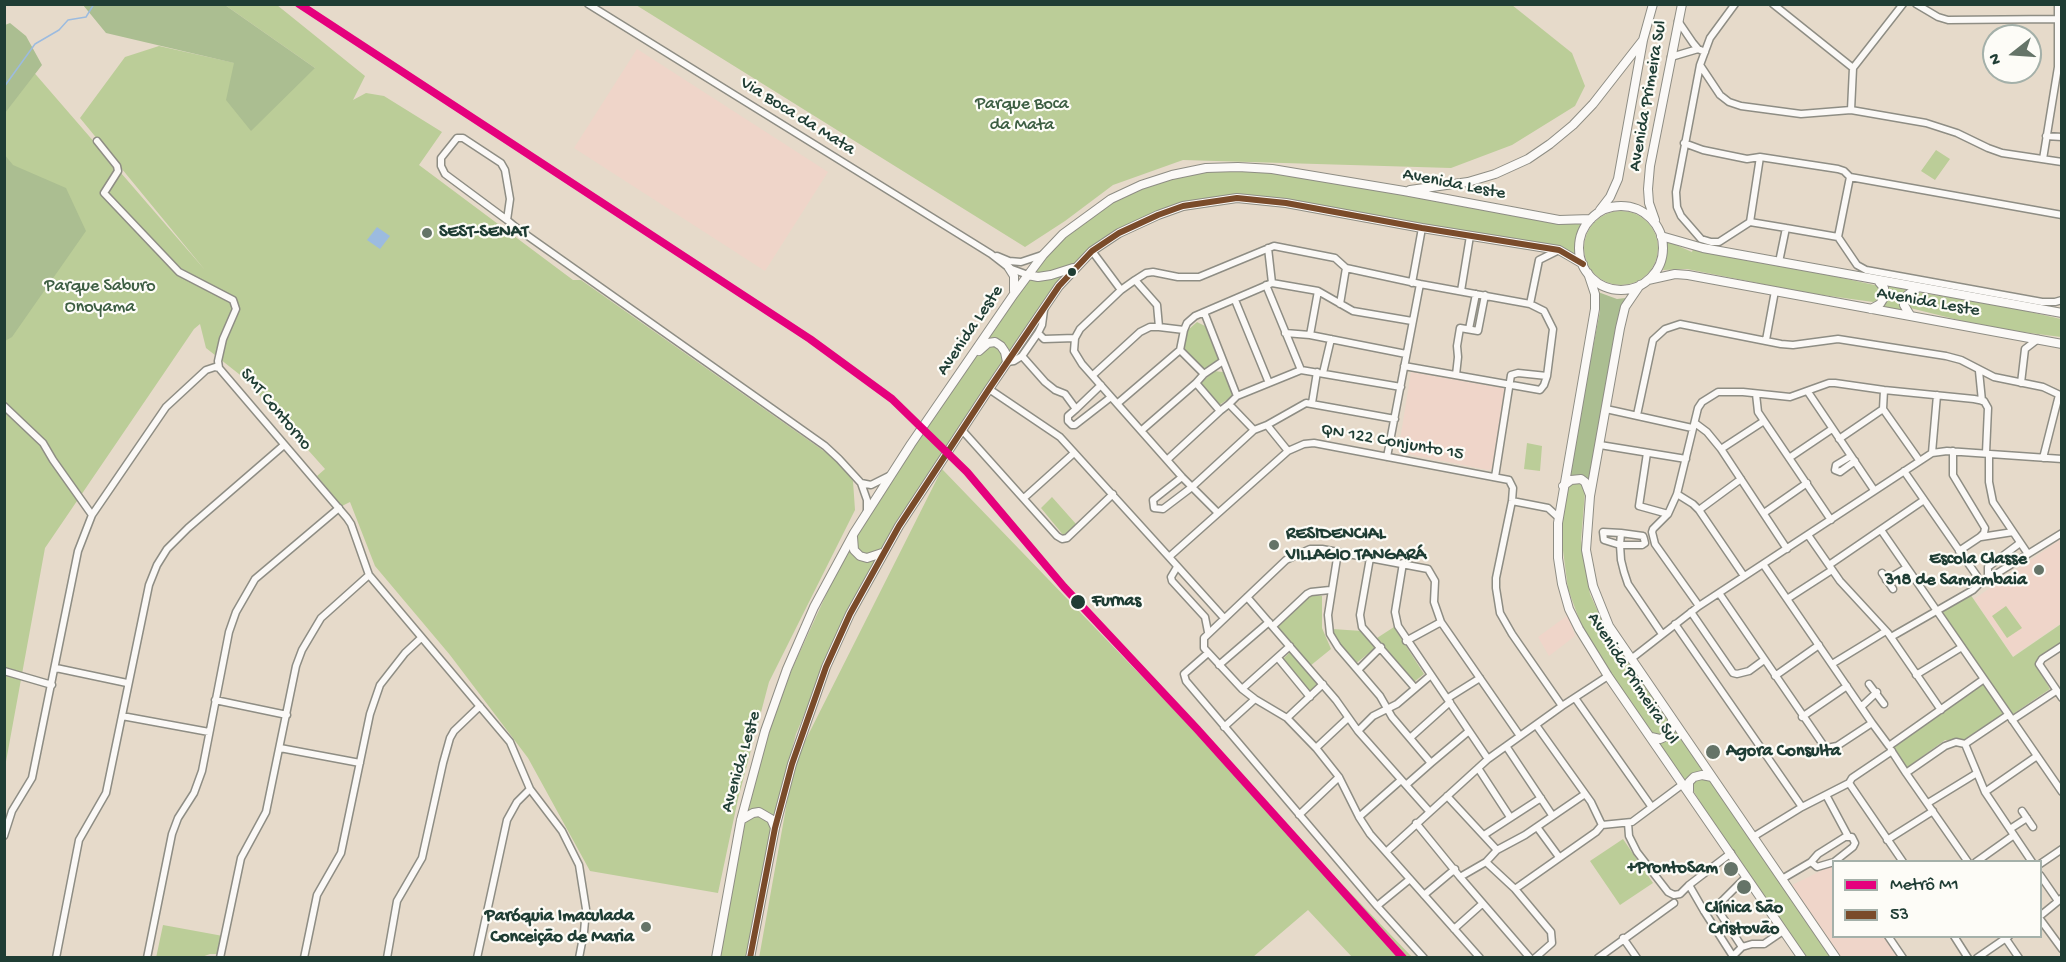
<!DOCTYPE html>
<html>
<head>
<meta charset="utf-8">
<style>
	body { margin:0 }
	#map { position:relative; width:2066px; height:962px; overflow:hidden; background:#e6daca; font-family:"Gochi Hand",sans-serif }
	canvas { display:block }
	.frame { position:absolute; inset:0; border:6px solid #1f3d34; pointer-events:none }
	.legend { position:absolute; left:1832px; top:860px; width:210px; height:78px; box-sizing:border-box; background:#fdfcf7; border:2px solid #a4b0a9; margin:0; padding:8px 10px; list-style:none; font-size:18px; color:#1f3d34 }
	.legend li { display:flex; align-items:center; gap:12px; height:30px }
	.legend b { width:30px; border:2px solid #a4b0a9 }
	.north { position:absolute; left:1982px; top:24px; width:60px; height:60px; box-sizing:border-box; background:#fdfcf7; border:2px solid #a4b0a9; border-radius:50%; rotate:253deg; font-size:16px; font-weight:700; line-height:24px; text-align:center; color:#1f3d34 }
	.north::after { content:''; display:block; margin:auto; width:21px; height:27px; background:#657468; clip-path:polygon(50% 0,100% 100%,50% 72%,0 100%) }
</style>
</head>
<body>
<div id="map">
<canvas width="2066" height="962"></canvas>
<div class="frame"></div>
<ul class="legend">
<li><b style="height:8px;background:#e5007d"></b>Metrô M1</li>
<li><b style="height:8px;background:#7a4b2a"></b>53</li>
</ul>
<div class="north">N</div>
</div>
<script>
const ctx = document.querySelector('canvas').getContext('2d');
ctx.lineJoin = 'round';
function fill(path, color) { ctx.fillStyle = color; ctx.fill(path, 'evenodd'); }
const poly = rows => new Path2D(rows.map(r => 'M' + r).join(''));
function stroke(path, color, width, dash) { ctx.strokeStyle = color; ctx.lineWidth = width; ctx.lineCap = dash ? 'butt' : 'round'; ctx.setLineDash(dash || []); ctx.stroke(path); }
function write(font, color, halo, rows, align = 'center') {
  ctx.font = font + ' "Gochi Hand",sans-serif'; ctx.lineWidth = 4.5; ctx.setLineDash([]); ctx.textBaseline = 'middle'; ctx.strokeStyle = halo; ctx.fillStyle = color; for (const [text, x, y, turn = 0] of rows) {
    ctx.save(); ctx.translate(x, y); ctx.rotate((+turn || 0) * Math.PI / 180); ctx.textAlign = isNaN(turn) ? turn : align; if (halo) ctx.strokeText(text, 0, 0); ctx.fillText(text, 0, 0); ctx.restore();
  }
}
fill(poly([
	[637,49,828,172,765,271,574,148],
	[1411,372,1508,389,1492,469,1488,470,1398,452],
	[2061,539,2061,623,2013,656,1974,599],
	[1568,615,1575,636,1549,656,1538,637],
	[1833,865,1834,936,1885,937,1900,957,1841,957,1792,885]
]), '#efd5c9');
fill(poly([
	[225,5,277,5,365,76,353,100,366,93,384,96,442,132,419,165,573,280,581,280,838,461,853,481,855,510,769,682,738,799,718,893,590,871,528,758,450,655,375,566,350,502,342,506,317,476,325,469,244,378,206,348,200,324,194,329,45,548,5,767,5,39,205,270,80,118,125,57,159,46,235,63,315,68],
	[636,5,1512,5,1572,53,1585,86,1575,106,1512,145,1451,168,1183,160,1113,185,1065,221,1025,247],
	[1936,150,1950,159,1935,180,1921,171],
	[1206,167,1272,169,1558,223,1589,215,1581,224,1576,237,1575,258,1559,252,1237,198,1158,214,1092,253,1045,306,842,624,796,734,771,829,746,957,720,958,742,819,746,813,768,734,792,669,854,534,931,415,1062,233,1141,183],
	'1584 248a37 37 0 1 1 74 0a37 37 0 1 1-74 0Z',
	[1667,241,1692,252,1693,249,1777,264,1879,286,1883,294,1879,300,1873,302,1808,293,1687,269,1663,270,1666,257],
	[1885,284,1907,288,1902,295,1905,311,1881,306,1888,296],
	[1914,292,1995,304,2061,319,2061,337,1991,328,1910,308,1907,298],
	[1197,322,1205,326,1219,361,1204,371,1193,363,1184,348,1188,330],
	[1214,371,1223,372,1233,396,1219,405,1202,388,1201,383],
	[1527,443,1542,446,1540,471,1524,469],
	[942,469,1339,881,1412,957,1352,957,1308,910,1253,957,759,958,794,763],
	[1576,482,1582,485,1585,492,1581,540,1590,594,1604,625,1670,723,1667,734,1657,736,1652,732,1608,672,1582,627,1568,589,1561,535,1567,488],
	[1052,497,1076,524,1064,536,1041,508],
	[1968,591,2013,657,2061,624,2061,644,2039,658,2036,665,2050,689,2010,716,1934,611],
	[1310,594,1322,596,1322,628,1331,649,1310,666,1274,625],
	[2006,606,2022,628,2007,638,1992,616],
	[1394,627,1424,674,1414,682,1377,638],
	[1332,629,1362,631,1375,648,1354,665,1339,646],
	[1290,652,1318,685,1307,694,1281,661],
	[1984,681,2005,714,1960,742,1945,740,1905,769,1890,747],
	[1676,729,1707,774,1698,772,1686,779,1685,782,1656,741,1662,742,1670,739],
	[1702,776,1710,781,1832,957,1803,957,1746,877,1691,787,1692,782],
	[1623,839,1653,883,1620,905,1590,861],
	[163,925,223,936,219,954,210,954,199,958,156,958]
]), '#bbcd98');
fill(poly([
	[83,5,225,5,315,68,251,131,226,100,234,63,106,33],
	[10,23,26,36,42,65,5,113,5,25],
	[4,154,13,165,66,188,86,231,12,337,5,341],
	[1598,292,1617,299,1626,298,1616,329,1590,484,1568,479,1600,311]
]), '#abbe91');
fill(poly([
	[377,227,390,236,380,249,367,240]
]), '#9cbbdf');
stroke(poly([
	[4,87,35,44,59,30,68,20,86,17,94,4]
]), '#9cbbdf', 1.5);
const minor = poly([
	[588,4,991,254,1009,268,1028,275],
	[1735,4,1710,38,1700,65,1720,95,1729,102,1741,106,1801,114,1851,110,1926,123,1957,133,1988,148,2002,153,2062,162],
	[1773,4,1853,68,1903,4],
	[1916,4,1938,17,1948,20,2058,19],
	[1678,21,1693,43,1698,49,1705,52],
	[1671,57,1698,49],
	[1700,65,1676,192,1677,207,1681,216,1701,239,1711,242,1719,242,1750,222,1786,228,1838,237,1857,265,1866,270,2042,302,2055,302,2062,300],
	[1851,110,1853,68],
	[2046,136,2062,137],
	[97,141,117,166,118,171,104,193,179,272,233,300,236,309,223,339,218,361,219,368],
	[1684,143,1703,150,1747,159,1760,157,1838,169,1844,171,1850,177,2062,215],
	[2043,159,2058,67,2058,4],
	[507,220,510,199,505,170,501,163,463,138,457,138,441,158,441,166,445,174,507,220,518,229,825,446,839,459,861,483,867,500,867,511],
	[1750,222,1760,157],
	[1838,237,1850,177],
	[1092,251,1121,290],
	[997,256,1009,261,1021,262,1042,255],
	[1779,262,1786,228],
	[1135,280,1146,273,1153,272,1178,277,1199,277,1274,246,1335,258,1346,268,1420,284,1387,457],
	[1272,283,1318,291,1353,311,1412,321],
	[1412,283,1422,228],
	[1266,285,1301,370,1401,387],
	[1461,291,1470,236],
	[1235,300,1269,383],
	[1340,304,1346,268],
	[1530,304,1539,260,1559,250],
	[1204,312,1237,396],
	[1469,329,1476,294],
	[1184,330,1187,323,1195,316,1272,283,1268,248],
	[1038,333,1044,339,1075,338],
	[1285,333,1310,335,1406,354],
	[1310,335,1318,291],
	[1766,340,1775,291],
	[1180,350,1204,374,1196,383,1220,411,1229,404,1254,430,1267,425,1288,451],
	[1022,356,1045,382,1055,390,1065,394,1076,409,1101,385],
	[1007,362,1014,361,1022,356,1038,333,1042,325,1044,310],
	[1404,366,1540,390,1544,385,1547,376,1553,329,1544,311,1530,304,1420,284],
	[219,368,347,518,351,524,369,575,510,742,530,789,562,831,579,865,586,909,584,932,579,958],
	[1979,371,1982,401],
	[1323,373,1331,339],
	[1204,374,1223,361],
	[1093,375,1140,332,1150,327,1159,327],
	[1456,375,1458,357,1457,346,1460,328,1478,331,1485,295],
	[2021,383,2025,349,2038,339],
	[989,389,1060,437,1169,557,1288,451,1304,444,1314,443,1509,480,1513,488,1512,501,1496,578,1496,588,1500,613,1512,634,1562,706],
	[1884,390,1883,409,1919,460],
	[1808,392,1874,490],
	[1756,394,1758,412,1831,520],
	[1118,403,1180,350,1184,330,1159,327,1157,305,1135,280,1121,290,1080,329,1075,338,1074,351,1082,364,1182,477,1218,513],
	[1312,403,1317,372],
	[1229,404,1237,396,1301,370],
	[4,406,43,443,53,460,92,515],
	[1076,409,1068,416,1068,421,1072,425,1075,425,1111,397],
	[1606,409,1692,428],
	[1637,415,1653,340,1665,329,1680,324,1781,344,1793,345,1838,339,1946,356,1961,360,1994,377,2043,387,2062,396],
	[1695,423,1707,432,1721,449,1787,549],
	[1267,425,1306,403,1395,419],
	[962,430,1057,536,1062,539,1067,538,1113,494],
	[1142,430,1196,383],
	[1839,439,1883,409],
	[1600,445,1686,459],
	[1721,449,1764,421],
	[1953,451,1953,475,1985,528,1984,533,1980,537,1959,551],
	[1647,453,1639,506,1668,514],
	[1932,453,1937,395],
	[1989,454,1989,482,1993,502,2028,554,2062,533],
	[1851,456,1836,465,1835,470,1840,472,1855,461],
	[1789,458,1832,429],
	[2043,458,2059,395],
	[1168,459,1220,411],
	[1182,477,1153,500,1154,508,1163,509,1192,487,1254,430],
	[1495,477,1511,375,1518,373,1547,376],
	[861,483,871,485,889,476],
	[1677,494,1693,504,1699,510,1744,576],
	[1024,498,1074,453],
	[1512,501,1548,508,1559,518],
	[1699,510,1741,479],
	[1764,513,1807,483],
	[1621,533,1603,532,1604,540,1620,545,1642,545,1645,543,1644,539,1643,536,1621,533,1620,545,1621,560,1624,572,1628,584,1662,634],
	[1808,535,1840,581,1888,633,1941,710],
	[1981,537,2013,532],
	[2020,543,1988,567,1988,574,1996,574,2028,554],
	[1338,552,1328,615,1330,634,1338,647,1380,696,1392,717,1431,763,1406,785],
	[1169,557,1224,618],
	[1370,558,1360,615,1362,627,1415,688],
	[1403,563,1395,612,1398,626,1488,759],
	[1829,565,1924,500],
	[1177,567,1171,577,1172,581,1205,617,1208,632],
	[1882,573,1893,589],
	[1886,580,1906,568],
	[1719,593,1824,746,1827,748,1837,746,1872,723,1763,564],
	[1247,597,1336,700,1358,731,1429,811],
	[1787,599,1832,570],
	[1699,606,1655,544,1652,532,1653,529,1668,514,1677,494,1698,408,1702,402,1718,392,1743,392,1790,397,1829,383,1835,383,1884,390,1974,399,1984,401,1988,408,1986,453],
	[1691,612,1733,673,1737,674,1749,671,1764,660],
	[1675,624,1802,807],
	[1273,626,1307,594,1311,592,1330,590],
	[1891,637,1973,590,1979,584,1977,576,1904,471],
	[1406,641,1441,622],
	[2062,646,2042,659,2039,664,2062,698],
	[1208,653,1184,674,1186,681,1377,906,1410,879],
	[1278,658,1310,697],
	[1631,659,1699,606,1932,453,1947,451,2062,459],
	[1832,664,1886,631],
	[1219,665,1269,622],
	[56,668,127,683],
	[1358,670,1381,647],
	[4,671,52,685],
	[1916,675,1962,647],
	[1775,676,1819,645],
	[1984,679,2062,792],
	[1869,684,1884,704],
	[1242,689,1290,646],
	[1448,698,1480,678],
	[1575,698,1651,806],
	[215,700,287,715],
	[1861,707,1877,692],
	[2008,715,1965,744,1985,792,2032,862],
	[122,716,209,732],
	[1802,717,1847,686],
	[1287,718,1323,684],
	[2012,720,2056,691],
	[1872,723,1889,746,1984,679,1881,530],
	[1224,727,1255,699],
	[1358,731,1373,716,1397,704,1431,675],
	[1410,738,1450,702],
	[1506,746,1552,815],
	[280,748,360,763],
	[1316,748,1348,718],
	[1891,750,1906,773,1945,746,1956,742,1965,744],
	[1892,751,1852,778,1849,783,1903,862],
	[1431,763,1469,731],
	[1478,768,1510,817],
	[1906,773,1968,862],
	[1985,792,2037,756],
	[1826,795,1848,836],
	[1447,796,1497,850,1525,835,1585,794],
	[1928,803,1977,773],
	[2022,811,2033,827],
	[1299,815,1339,777],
	[1359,817,1401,780],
	[1416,823,1460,877,1486,862],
	[1628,823,1629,836,1637,852,1668,892,1674,895,1680,894,1689,885,1704,911,1734,958],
	[1602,825,1632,822,1683,784],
	[1537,827,1559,857],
	[2010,829,2027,818],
	[1484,835,1541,798],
	[4,836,12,811,32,778,78,551,92,515,166,407,206,370,215,367,219,368],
	[1753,837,1802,807,1849,783],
	[1887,840,1933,811],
	[1497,850,1486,862,1515,889],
	[1386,852,1488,759,1562,706,1608,676],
	[1811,862,1817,867,1834,862],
	[1976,862,2014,835],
	[2040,864,2062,849],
	[2040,875,2058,901],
	[1460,877,1530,958],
	[1782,879,1811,862,1818,854,1845,837,1852,837,1855,843,1853,847,1834,862],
	[1689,885,1731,853],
	[1424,895,1455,869],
	[1377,906,1424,958],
	[1716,907,1746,877],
	[1704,911,1707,907,1716,907,1742,947,1733,956],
	[2040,916,2062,898],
	[2040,919,2062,949],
	[1454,929,1482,904],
	[1888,936,1903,958],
	[1954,936,1968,958],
	[1623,938,1637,958],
	[2006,939,2019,958],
	[1742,947,1752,944,1764,944,1783,931],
	[56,958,79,840,106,793,149,585,157,565,167,549,188,528,284,445],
	[147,958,172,834,178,818,194,793,202,771,229,632,236,612,255,579,339,508],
	[220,958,241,858,266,812,296,666,302,650,321,618,369,575],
	[304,958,317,895,341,853,370,714,380,685,405,653,421,638],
	[387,958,397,901,422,858,443,763,450,738,454,731,480,706],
	[477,958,507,820,517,802,530,789],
	[1480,958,1370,834,1359,817,1339,777,1316,748,1287,718,1255,699,1242,689,1204,648,1204,638,1286,560,1310,549,1322,549,1428,569,1435,581,1434,602,1441,622,1520,736],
	[1535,958,1552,943,1551,932,1515,889,1596,832,1602,825,1591,802,1536,725],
	[1598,958,1674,903],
	[1977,958,2009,936]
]);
const major = poly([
	[1410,190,1468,182,1495,174,1528,159,1550,144,1573,125,1593,104,1643,40],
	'1579 248a42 42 0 1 1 84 0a42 42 0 1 1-84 0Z',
	[1600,210,1610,197,1618,179,1643,40,1653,4],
	[1655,220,1649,203,1648,189,1650,166,1682,4],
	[1661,236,1703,248,2062,313],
	[1009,268,1014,276,1014,291],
	[1588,273,1595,294,1595,309,1558,523,1558,558,1562,584,1569,609,1579,629,1608,676,1802,958],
	[1028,275,1038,277,1051,275,1073,268],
	[1648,280,1675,274,1688,275,2062,344],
	[1640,285,1625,307,1620,328,1590,496,1586,550,1593,586,1609,626,1836,958],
	[1871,309,1880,304,1885,296,1884,288,1879,282],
	[1910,315,1904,305,1905,297,1917,288],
	[979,351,988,343,995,342,1001,346,1005,352,1007,362],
	[1563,486,1571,480,1581,479,1585,482,1590,495],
	[853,537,854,550,860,556,867,558,882,553],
	[1651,737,1660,739,1667,736,1671,730,1672,720],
	[1689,791,1689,782,1694,777,1702,775,1712,777],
	[741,820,753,813,759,812,771,819,775,828],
	[716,958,741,820,765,731,787,669,814,607,854,533,911,444,1014,294,1043,255,1063,234,1111,199,1141,185,1172,175,1206,168,1238,167,1272,169,1404,191,1559,220,1591,219],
	[750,958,775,828,792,764,826,667,850,614,899,526,989,389,1059,286,1092,251,1119,233,1158,215,1183,206,1237,198,1286,203,1422,228,1559,250,1583,264]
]);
stroke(minor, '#8e8d84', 9);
stroke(major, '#8e8d84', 10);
stroke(minor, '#fbf9f7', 6);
stroke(major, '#fbf9f7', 8);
stroke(poly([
	[750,958,775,828,792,764,826,667,850,614,899,526,989,389,1059,286,1092,251,1119,233,1158,215,1183,206,1237,198,1286,203,1422,228,1559,250,1583,264]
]), '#7a4b2a', 6);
stroke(poly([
	[299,4,810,339,892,399,967,472,1064,587,1197,729,1403,958]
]), '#e5007d', 8);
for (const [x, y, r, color] of [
	[427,233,6,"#657468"],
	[1072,272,5,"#1f3d34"],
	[1274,545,6,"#657468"],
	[2039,570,6,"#657468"],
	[1078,602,8,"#1f3d34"],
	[1713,752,8,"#657468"],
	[1731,869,8,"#657468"],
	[1744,887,8,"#657468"],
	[646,927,6,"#657468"]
]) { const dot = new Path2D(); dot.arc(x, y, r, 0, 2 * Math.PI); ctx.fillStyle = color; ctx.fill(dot); stroke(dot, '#fdfcf7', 2); }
write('18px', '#1f3d34', '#fdfcf7', [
	["Avenida Primeira Sul",1649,96,-80],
	["Via Boca da Mata",797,117,32],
	["Avenida Leste",1454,185,11],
	["Avenida Leste",1928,303,10],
	["Avenida Leste",971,331,-56],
	["SMT Contorno",275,410,50],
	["QN 122 Conjunto 15",1392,443,10],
	["Avenida Primeira Sul",1632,679,57],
	["Avenida Leste",742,762,-74]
]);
write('18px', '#3d5e43', '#fdfcf7', [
	["Parque Boca",1022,105],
	["da Mata",1022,126],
	["Parque Saburo",100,287],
	["Onoyama",100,308]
]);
write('bold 18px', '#1f3d34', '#fdfcf7', [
	["SEST-SENAT",439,233],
	["RESIDENCIAL",1286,535],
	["VILLAGIO TANGARÁ",1286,556],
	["Escola Classe",2027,560,"right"],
	["318 de Samambaia",2027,581,"right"],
	["Agora Consulta",1726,752],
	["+ProntoSam",1718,869,"right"],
	["Clínica São",1744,909,"center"],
	["Cristovão",1744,930,"center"],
	["Paróquia Imaculada",634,917,"right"],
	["Conceição de Maria",634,938,"right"]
], 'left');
write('bold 18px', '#1f3d34', '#fdfcf7', [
	["Furnas",1092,602]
], 'left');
</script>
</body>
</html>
